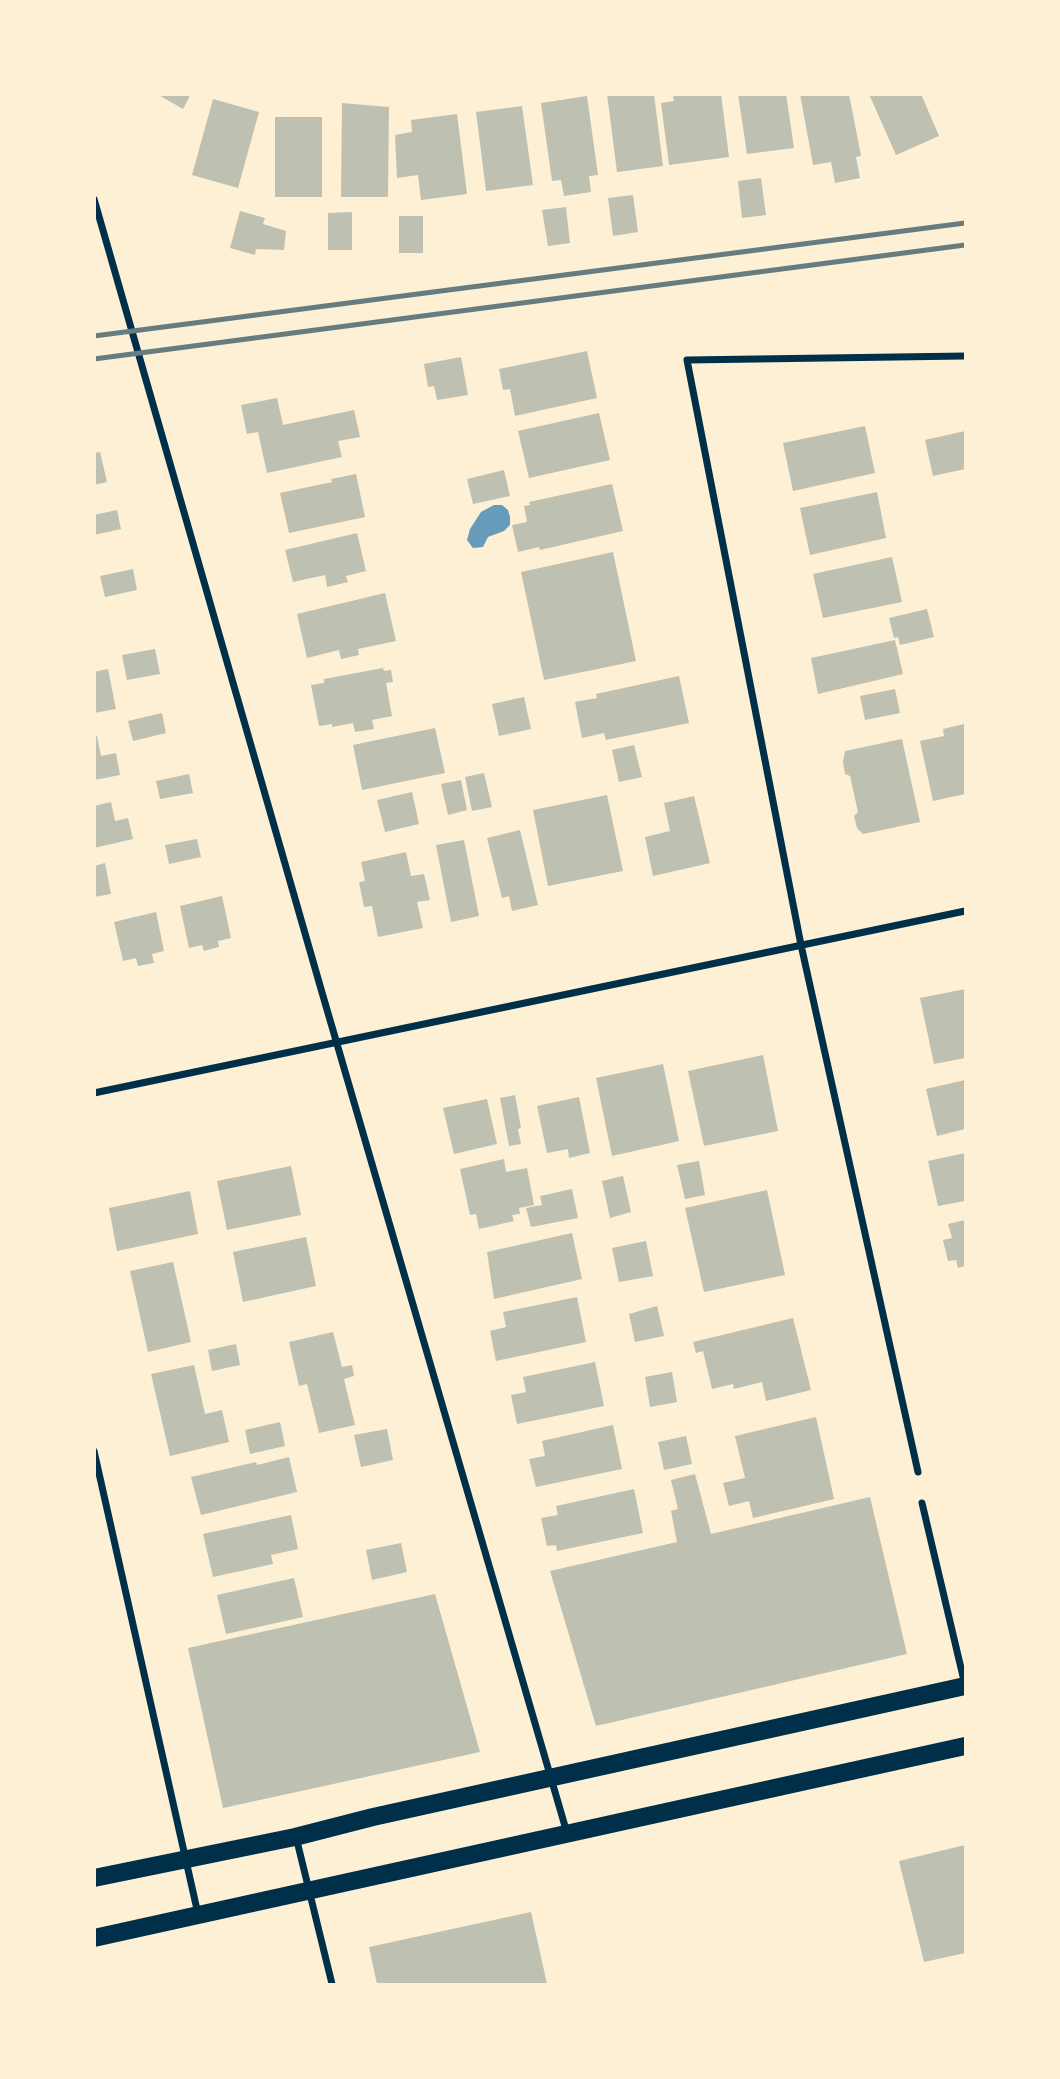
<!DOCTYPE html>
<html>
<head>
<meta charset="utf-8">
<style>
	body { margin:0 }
	#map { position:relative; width:1060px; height:2079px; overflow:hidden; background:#fdf0d5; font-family:"Nunito Sans",sans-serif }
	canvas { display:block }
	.frame { position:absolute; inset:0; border:96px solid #fdf0d5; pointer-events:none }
</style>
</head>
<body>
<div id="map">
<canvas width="1060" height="2079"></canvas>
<div class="frame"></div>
</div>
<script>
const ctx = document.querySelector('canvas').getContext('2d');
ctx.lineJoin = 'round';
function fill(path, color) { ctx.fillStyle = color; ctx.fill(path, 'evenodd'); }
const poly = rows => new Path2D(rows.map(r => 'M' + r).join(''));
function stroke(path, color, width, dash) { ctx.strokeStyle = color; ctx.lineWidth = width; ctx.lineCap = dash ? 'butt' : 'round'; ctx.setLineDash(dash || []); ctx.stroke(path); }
fill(poly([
	[494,505,502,505,508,510,510,517,510,525,504,531,488,537,483,547,473,548,467,540,470,529,481,512]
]), '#669bbc');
fill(poly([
	[157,94,191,94,183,109],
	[607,94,654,94,663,166,617,172],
	[673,94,721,94,729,157,669,165,661,103,674,101],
	[738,94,786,94,794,148,747,154],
	[800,94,849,94,861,156,856,157,860,178,835,183,831,162,813,165],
	[869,94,921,94,939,136,896,155],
	[587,96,598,175,589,176,591,192,564,196,561,180,552,181,541,103],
	[213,99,259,112,238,188,192,175],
	[342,103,389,107,388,197,341,197],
	[522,106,533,185,486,191,476,112],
	[457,114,467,194,421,200,418,175,397,178,395,135,412,132,411,120],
	[275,117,322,117,322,197,275,197],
	[761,178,766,215,742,218,738,181],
	[633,195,638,232,613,236,608,198],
	[566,207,570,243,548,246,542,210],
	[240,211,265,218,263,224,286,231,284,250,256,249,255,255,230,248],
	[352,212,352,250,328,250,328,213],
	[399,216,423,216,423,253,399,253],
	[587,351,597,398,515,416,510,389,503,390,499,369],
	[461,357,468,395,437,400,434,386,428,387,424,364],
	[277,398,283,425,354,410,360,437,338,441,342,457,267,473,258,432,247,434,241,405],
	[599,413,610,460,529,478,518,431],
	[865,426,875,473,793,491,783,443],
	[965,431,965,469,933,476,925,440],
	[100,452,107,482,94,485,94,453],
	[504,470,510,496,473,504,467,479],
	[356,474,365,517,289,533,280,493,332,482,331,479],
	[612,484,623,531,540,550,539,547,518,552,512,525,527,522,524,506,530,505,529,502],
	[877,492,886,538,810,555,800,508],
	[117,510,121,529,94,535,94,515],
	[357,533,366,571,346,576,348,582,327,587,325,575,293,582,285,550],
	[613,552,636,661,544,680,521,572],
	[892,557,902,602,823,618,813,574],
	[133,569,137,590,105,597,100,576],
	[385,593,396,641,358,649,359,655,341,659,339,650,307,658,297,614],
	[927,609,934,637,900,645,898,637,894,638,889,618],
	[895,640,903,674,818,694,811,658],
	[155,649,160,674,127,680,122,655],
	[383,668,384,671,391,670,393,682,386,683,392,716,372,720,374,729,355,732,353,723,332,727,332,724,319,726,311,685,324,683,324,679],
	[108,669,116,709,94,713,94,672],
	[679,676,689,723,606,740,604,733,582,738,575,702,597,698,596,694],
	[895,689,900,713,865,720,860,696],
	[524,697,531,729,499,736,492,704],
	[162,713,166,733,133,741,128,721],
	[964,724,965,794,933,801,920,741,944,736,943,729],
	[435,728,445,773,362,790,353,745],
	[97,736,101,756,116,753,120,775,94,780,94,737],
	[902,739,920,822,863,834,857,828,854,816,858,812,850,776,845,774,843,762,845,751],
	[634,745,642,777,619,782,612,750],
	[484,773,492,807,472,811,465,777],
	[189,774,193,793,160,799,156,781],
	[461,780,467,810,448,815,441,784],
	[412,792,419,824,385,832,377,800],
	[607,795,623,871,548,886,533,810],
	[694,796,710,863,653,876,645,837,670,831,664,803],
	[111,802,115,821,128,818,133,839,94,848,94,806],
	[520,830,538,905,512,911,509,896,502,898,487,838],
	[197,839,201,857,169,864,165,845],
	[464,840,479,916,451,922,436,845],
	[406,852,411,876,424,874,430,900,417,902,423,928,378,937,372,906,364,907,359,882,365,881,361,862],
	[105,863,111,894,94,897,94,866],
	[222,896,231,938,218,941,219,947,204,951,202,945,189,948,180,906],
	[156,912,164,951,152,954,154,963,138,966,136,958,123,961,114,922],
	[965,989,965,1058,934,1064,920,998],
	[763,1055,778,1131,704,1146,688,1071],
	[663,1064,679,1141,612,1156,596,1078],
	[965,1080,965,1129,937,1136,926,1089],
	[515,1095,521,1128,518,1129,521,1144,509,1146,500,1098],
	[579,1097,590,1153,569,1158,568,1149,547,1153,537,1106],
	[487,1099,497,1144,454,1154,443,1108],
	[965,1153,965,1201,938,1206,928,1161],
	[504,1159,506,1172,527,1168,534,1205,519,1208,520,1214,512,1215,514,1221,479,1229,476,1214,470,1215,460,1169],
	[699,1161,705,1195,685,1199,677,1165],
	[291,1166,301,1215,227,1230,217,1181],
	[623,1176,631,1212,610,1218,602,1181],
	[572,1189,578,1218,531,1227,526,1208,542,1205,540,1196],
	[767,1190,785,1275,704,1292,685,1208],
	[190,1191,198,1234,117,1251,109,1208],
	[965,1220,965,1266,958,1268,956,1260,948,1261,943,1240,952,1238,948,1224],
	[572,1233,582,1279,494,1299,487,1252],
	[306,1237,316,1286,243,1302,233,1252],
	[646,1241,653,1276,619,1282,612,1248],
	[173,1262,191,1342,148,1352,130,1271],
	[577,1297,586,1342,496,1361,490,1331,506,1327,503,1312],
	[657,1306,664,1336,635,1342,629,1314],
	[793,1318,811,1390,766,1401,762,1382,734,1389,733,1384,712,1389,703,1351,696,1353,693,1342],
	[333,1332,342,1367,352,1365,354,1376,344,1379,355,1425,319,1433,307,1384,299,1386,289,1342],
	[236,1344,240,1365,212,1371,208,1350],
	[595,1362,604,1406,517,1424,511,1395,526,1392,523,1377],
	[194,1365,205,1414,222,1410,229,1442,170,1456,151,1374],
	[672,1372,677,1402,650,1407,645,1377],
	[816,1417,834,1499,753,1518,749,1501,729,1506,723,1483,745,1478,735,1436],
	[280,1422,285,1446,250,1454,245,1430],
	[613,1425,622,1469,536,1487,529,1459,545,1456,542,1441],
	[387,1429,393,1460,361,1467,354,1435],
	[686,1436,692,1464,664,1470,658,1442],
	[289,1457,297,1492,201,1515,191,1477,256,1462,257,1465],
	[695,1474,711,1534,870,1497,907,1654,596,1726,550,1571,677,1542,671,1511,678,1509,671,1480],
	[634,1489,643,1533,557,1551,556,1545,547,1546,541,1518,558,1515,556,1506],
	[291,1515,298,1549,271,1555,273,1564,213,1577,203,1534],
	[401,1543,407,1572,372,1580,366,1550],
	[294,1578,303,1617,226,1634,217,1595],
	[435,1594,480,1752,223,1808,188,1648],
	[965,1845,965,1953,924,1962,899,1861],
	[531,1912,547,1984,377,1984,369,1947]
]), '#bec0b2');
stroke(poly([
	[94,199,321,989,567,1833],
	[94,1093,965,911],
	[94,1451,198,1914],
	[918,1472,801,945,687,360,965,356],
	[922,1503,965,1685],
	[296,1837,332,1984]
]), '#003049', 7);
stroke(poly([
	[94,1878,295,1837,373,1817,965,1686],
	[94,1938,965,1746]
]), '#003049', 18);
stroke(poly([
	[94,336,965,223],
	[94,359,965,245]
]), '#657d81', 5);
</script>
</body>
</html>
